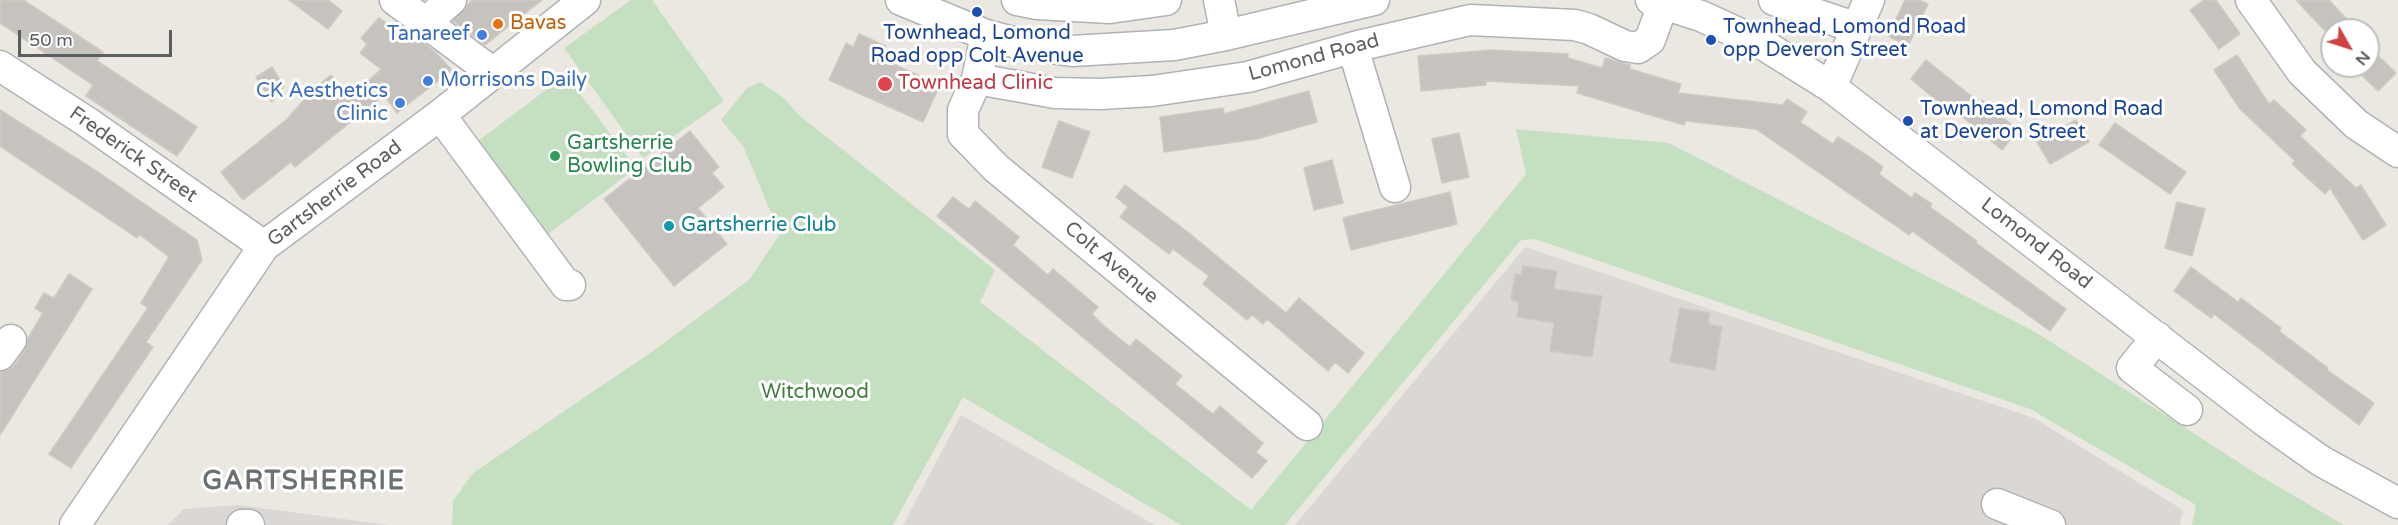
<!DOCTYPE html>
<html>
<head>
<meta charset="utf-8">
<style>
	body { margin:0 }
	#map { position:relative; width:2398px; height:525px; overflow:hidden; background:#ebe8e2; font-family:"Varela Round",sans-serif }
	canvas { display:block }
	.north { position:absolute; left:2320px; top:18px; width:60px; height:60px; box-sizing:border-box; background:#fff; border:2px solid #bdbfc0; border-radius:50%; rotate:129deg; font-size:16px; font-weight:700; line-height:24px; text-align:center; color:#5a5e61 }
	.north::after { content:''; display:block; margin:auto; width:21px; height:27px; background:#d24141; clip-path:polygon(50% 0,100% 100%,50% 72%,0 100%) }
	.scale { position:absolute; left:18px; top:30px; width:154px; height:27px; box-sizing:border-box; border:3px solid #5a5e61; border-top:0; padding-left:8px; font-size:18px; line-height:21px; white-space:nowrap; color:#5a5e61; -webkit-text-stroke:4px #fff; paint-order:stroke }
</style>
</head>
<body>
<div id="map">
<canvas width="2398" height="525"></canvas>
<div class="north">N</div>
<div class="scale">50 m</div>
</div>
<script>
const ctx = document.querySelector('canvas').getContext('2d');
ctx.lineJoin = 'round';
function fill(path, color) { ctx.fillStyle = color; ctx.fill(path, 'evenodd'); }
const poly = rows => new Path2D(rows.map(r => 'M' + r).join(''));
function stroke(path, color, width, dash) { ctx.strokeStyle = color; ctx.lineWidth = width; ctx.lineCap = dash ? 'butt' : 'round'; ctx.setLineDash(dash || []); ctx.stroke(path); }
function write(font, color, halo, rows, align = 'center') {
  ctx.font = font + ' "Varela Round",sans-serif'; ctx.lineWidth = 6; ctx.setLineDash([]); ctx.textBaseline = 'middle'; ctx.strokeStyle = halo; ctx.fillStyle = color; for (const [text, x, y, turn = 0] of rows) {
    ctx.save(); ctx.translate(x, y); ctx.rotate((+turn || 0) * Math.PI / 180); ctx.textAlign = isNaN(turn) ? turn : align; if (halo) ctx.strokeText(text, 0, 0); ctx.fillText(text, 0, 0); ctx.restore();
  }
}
fill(poly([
	[1525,247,2034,418,2183,510,2180,525,1295,525],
	[961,415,1155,525,903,525],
	[238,505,388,525,168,525,184,509]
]), '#dad7d4');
fill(poly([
	[631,0,652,0,724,101,643,158,564,48],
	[566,75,636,168,543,238,474,144],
	[760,82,784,98,799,115,995,270,980,302,1251,510,1526,174,1516,129,1669,143,2037,333,2257,474,2344,525,2192,525,2196,505,2030,409,1535,239,1521,240,1285,525,1181,525,963,397,893,525,452,525,453,501,473,473,653,351,749,280,780,234,743,146,721,120,747,88]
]), '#c4e0c1');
const building = poly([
	[0,0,23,0,57,22,103,52,97,61,197,127,177,156,86,96,93,85,0,23,0,0],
	[289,0,328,0,342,11,328,29,289,0],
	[472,0,542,0,485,45,453,21,472,0],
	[1905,0,1919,0,1928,4,1908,46,1888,36,1905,0],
	[2204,0,2216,0,2240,34,2219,49,2190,10,2204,0],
	[2296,0,2329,0,2357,30,2324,30,2296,0],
	[379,18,417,44,421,41,434,51,452,70,397,113,384,95,295,167,291,162,243,200,221,172,286,120,315,88,331,75,344,92,350,87,355,94,381,69,360,53,367,44,361,38,379,18],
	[859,34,886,46,880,58,940,85,923,122,829,80,846,43,853,47,859,34],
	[2368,46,2396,73,2378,91,2352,66,2368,66,2368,46],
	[1492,50,1568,54,1568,58,1602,68,1605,58,1630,65,1630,69,1681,84,1678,93,1783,105,1787,99,1807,112,1800,122,1833,144,1838,137,1868,156,1883,167,1879,174,1912,198,1915,193,1932,204,1930,207,1977,241,1976,243,2066,309,2050,331,1912,231,1909,235,1756,129,1686,121,1684,125,1577,93,1579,86,1486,81,1486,85,1421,91,1418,56,1492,50],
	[2237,55,2269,104,2274,100,2306,130,2300,136,2356,188,2361,185,2386,225,2363,240,2330,188,2325,194,2292,164,2295,161,2240,109,2214,70,2237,55],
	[1926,60,1980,103,1982,100,2018,130,2002,150,1952,108,1949,111,1911,79,1926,60],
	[272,67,284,86,272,102,256,77,272,67],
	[1309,91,1317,122,1257,139,1164,152,1160,117,1223,108,1224,114,1309,91],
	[0,110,98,172,197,240,202,260,146,342,153,347,71,468,49,454,148,308,141,303,169,257,140,235,137,238,0,146,0,110],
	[2076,120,2089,142,2050,164,2037,142,2076,120],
	[1059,121,1090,132,1072,178,1042,167,1059,121],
	[2115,123,2186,172,2170,194,2099,145,2115,123],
	[690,131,719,167,712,173,724,187,698,208,727,244,674,286,604,199,690,131],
	[1459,133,1469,177,1442,183,1432,139,1459,133],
	[1332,160,1343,203,1314,210,1304,168,1332,160],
	[1125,185,1189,233,1286,313,1299,298,1364,353,1348,373,1335,362,1328,371,1267,319,1263,324,1252,315,1247,320,1203,284,1209,276,1173,249,1169,254,1120,217,1128,207,1116,197,1125,185],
	[1450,192,1457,224,1351,250,1343,218,1450,192],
	[953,197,969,209,975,201,1019,237,1013,245,1048,275,1053,269,1098,307,1092,314,1103,325,1130,347,1136,339,1182,376,1175,384,1213,414,1220,406,1263,443,1256,452,1267,461,1252,478,937,216,953,197],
	[2177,202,2205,209,2192,256,2165,248,2177,202],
	[1523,266,1557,271,1554,289,1602,296,1592,357,1550,351,1554,323,1517,317,1519,302,1511,300,1515,274,1521,275,1523,266],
	[2191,267,2238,302,2241,298,2281,328,2279,331,2328,368,2327,370,2374,403,2359,425,2214,314,2211,318,2174,291,2191,267],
	[69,274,92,289,0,435,0,372,7,370,14,366,25,350,28,338,43,313,35,308,44,293,54,298,69,274],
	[1680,308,1710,313,1708,324,1722,327,1715,370,1670,362,1680,308]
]);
fill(building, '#c6c3bf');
stroke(building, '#cfcac1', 1.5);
const minor = poly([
	[395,0,492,72],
	[901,0,986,35,1021,44,1072,51,1174,45,1226,35,1374,0],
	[1017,0,1037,4,1110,8,1166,0],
	[1219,0,1226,35],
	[1651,0,1701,16,1764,45,1831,87,2266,422,2321,461,2398,503],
	[1774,0,1857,28],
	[2251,0,2302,72,2356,124,2398,152],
	[426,22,451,0],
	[986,35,977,79,1055,93,1100,94,1152,91,1248,77,1362,45,1470,20,1575,25,1589,29,1625,46,1638,48,1650,40,1663,4],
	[1353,48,1395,187],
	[0,66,87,122,264,246],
	[977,79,963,110,963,134,996,168,1307,425],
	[1831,87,1869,0],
	[440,115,566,285,570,285],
	[2157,337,2132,368,2187,410],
	[0,355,11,340],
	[1997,504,2050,525],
	[75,525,264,246,440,115,585,0],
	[242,525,249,525]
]);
stroke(minor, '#afb3b6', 33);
stroke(minor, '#fff', 30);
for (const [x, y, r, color] of [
	[977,12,6,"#1a4fb4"],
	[498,24,6,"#e8710a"],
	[482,35,6,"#3f7fe0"],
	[1711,40,6,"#1a4fb4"],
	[428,81,6,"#3f7fe0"],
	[885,84,8,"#e0444e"],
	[400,103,6,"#3f7fe0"],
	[1908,121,6,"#1a4fb4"],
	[555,156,6,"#2e9e5b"],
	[669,226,6,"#0f9aa8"]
]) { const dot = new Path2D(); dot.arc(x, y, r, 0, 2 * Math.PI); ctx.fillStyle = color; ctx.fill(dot); stroke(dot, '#fff', 2); }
write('20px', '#c56008', '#fff', [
	["Bavas",510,24]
], 'left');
write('20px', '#164399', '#fff', [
	["Townhead, Lomond Road",1723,28],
	["opp Deveron Street",1723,51],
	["Townhead, Lomond",977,34,"center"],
	["Road opp Colt Avenue",977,57,"center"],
	["Townhead, Lomond Road",1920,110],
	["at Deveron Street",1920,133]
], 'left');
write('20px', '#366cbe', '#fff', [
	["Tanareef",470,35],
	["Morrisons Daily",440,81,"left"],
	["CK Aesthetics",388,92],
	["Clinic",388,115]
], 'right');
write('20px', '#5a5e61', '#fff', [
	["Lomond Road",1314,58,-15],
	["Frederick Street",133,155,35],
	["Gartsherrie Road",335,194,-37],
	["Lomond Road",2036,244,38],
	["Colt Avenue",1111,263,40]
]);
write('20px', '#be3a42', '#fff', [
	["Townhead Clinic",898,84]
], 'left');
write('20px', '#27864d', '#fff', [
	["Gartsherrie",567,144],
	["Bowling Club",567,167]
], 'left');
write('20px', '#0d838f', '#fff', [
	["Gartsherrie Club",681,226]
], 'left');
write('20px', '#407c3e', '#fff', [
	["Witchwood",815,393]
]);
ctx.letterSpacing = '1.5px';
write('bold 26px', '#6b7073', '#fff', [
	["GARTSHERRIE",304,482]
]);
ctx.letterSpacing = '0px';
</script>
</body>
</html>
